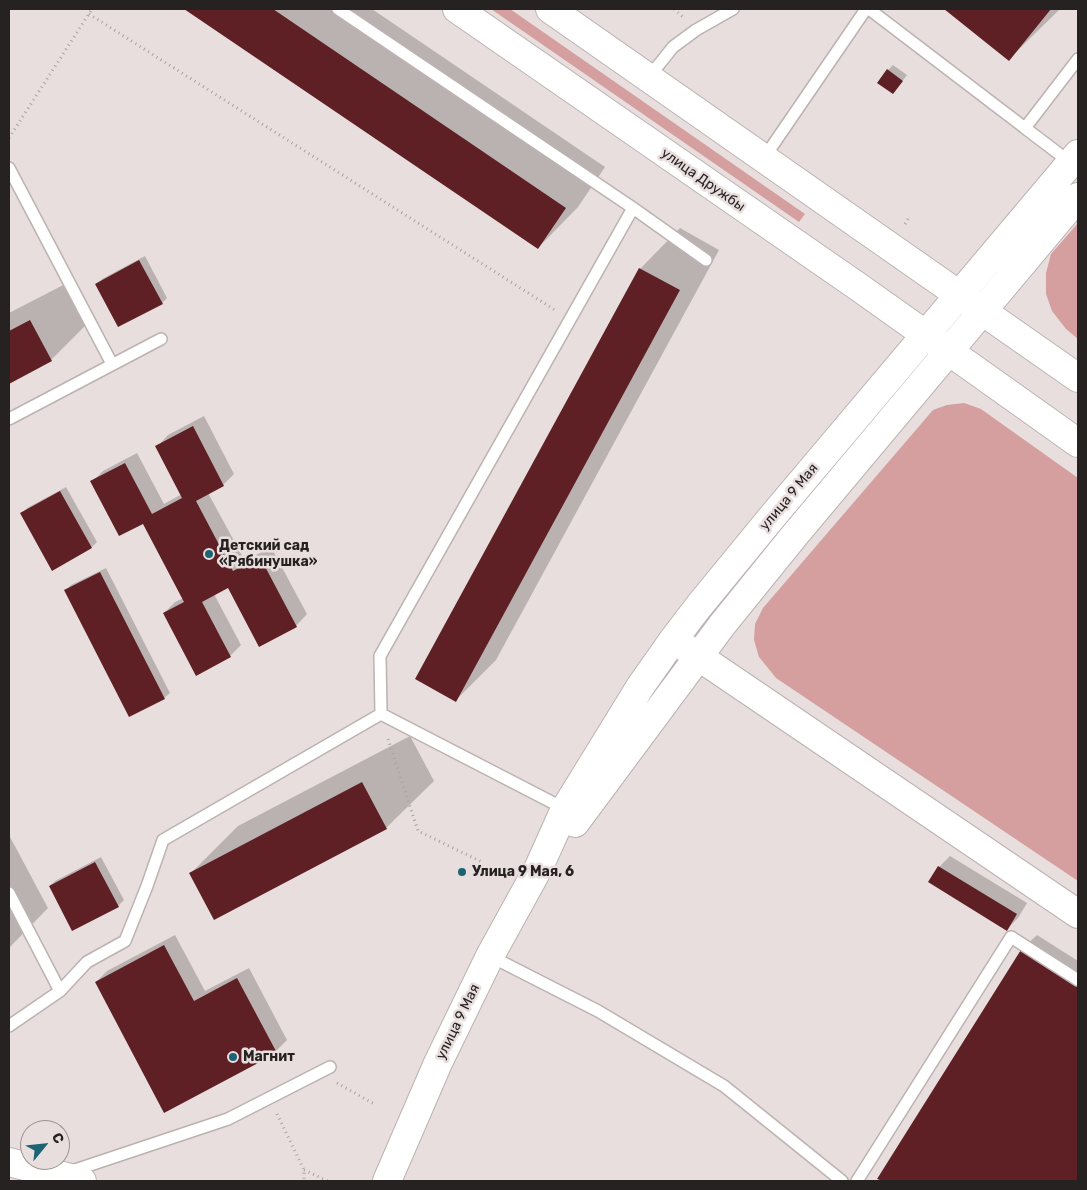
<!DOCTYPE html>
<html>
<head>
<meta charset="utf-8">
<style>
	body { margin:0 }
	#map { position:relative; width:1087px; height:1190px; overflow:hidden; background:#e9dede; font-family:Rubik,sans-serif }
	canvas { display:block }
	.frame { position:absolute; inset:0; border:10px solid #262222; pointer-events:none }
	.north { position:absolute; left:20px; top:1120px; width:50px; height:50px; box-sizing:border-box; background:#e9dede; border:1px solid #9b9393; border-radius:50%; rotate:62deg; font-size:14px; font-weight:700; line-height:20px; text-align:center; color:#262222 }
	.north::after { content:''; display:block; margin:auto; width:18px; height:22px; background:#1c6473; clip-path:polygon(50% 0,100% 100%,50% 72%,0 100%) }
</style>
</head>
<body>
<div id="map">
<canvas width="1087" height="1190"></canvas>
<div class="frame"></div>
<div class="north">С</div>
</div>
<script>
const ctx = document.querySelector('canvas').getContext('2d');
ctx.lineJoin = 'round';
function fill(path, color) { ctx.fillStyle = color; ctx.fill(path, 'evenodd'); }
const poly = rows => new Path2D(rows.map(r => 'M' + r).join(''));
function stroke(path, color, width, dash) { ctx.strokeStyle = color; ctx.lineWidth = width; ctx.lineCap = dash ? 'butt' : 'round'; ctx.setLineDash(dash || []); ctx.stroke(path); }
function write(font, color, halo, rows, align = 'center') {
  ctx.font = font + ' Rubik,sans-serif'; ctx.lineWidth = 5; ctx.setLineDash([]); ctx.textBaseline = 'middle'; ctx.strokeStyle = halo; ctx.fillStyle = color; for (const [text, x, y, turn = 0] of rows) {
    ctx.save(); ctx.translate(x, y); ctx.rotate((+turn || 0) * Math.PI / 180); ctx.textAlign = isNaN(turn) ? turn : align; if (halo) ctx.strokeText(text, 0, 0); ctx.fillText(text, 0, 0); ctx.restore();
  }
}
fill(poly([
	[491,9,510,9,805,214,799,222],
	[1078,223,1078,339,1066,329,1052,311,1046,294,1046,273,1051,254],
	[964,403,981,409,1078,478,1078,881,776,678,759,657,754,640,755,624,763,608,933,410,947,405]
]), '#d49f9e');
fill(poly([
	[186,9,372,9,605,167,578,207,538,248],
	[946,9,1060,9,1009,59],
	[893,65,907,75,893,93,888,70],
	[680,228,719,250,496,660,456,700,640,269],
	[145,256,167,298,162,303,97,284,102,279],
	[71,281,91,320,51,360,9,383,9,313],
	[204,416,234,474,223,485,208,493,245,561,271,547,307,614,296,626,228,587,214,594,241,645,230,656,164,613,175,602,184,598,143,522,92,482,103,471,137,453,164,504,182,494,157,447,168,435],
	[66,487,97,542,92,547,22,514,27,508],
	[106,568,170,693,164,698,66,591,71,585],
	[410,736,434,781,386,828,191,873,238,826],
	[9,835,48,908,9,948],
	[950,856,1027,903,1018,918,1007,929,939,867],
	[101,857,124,900,118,906,73,930,50,886,55,881],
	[175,935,205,991,249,968,287,1040,276,1051,165,1111,96,982,107,971],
	[1037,935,1078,961,1078,1181,885,1181,879,1178,1025,946]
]), '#0003');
fill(poly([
	[184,9,273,9,566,208,538,249],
	[944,9,1051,9,1009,61],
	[887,69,903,81,893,94,877,83],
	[139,260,163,304,118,327,95,284],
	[639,268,680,290,456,702,415,679],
	[30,320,52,361,9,384,9,331],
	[193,426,224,486,196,501,233,571,260,557,297,627,259,647,228,588,202,602,231,657,196,676,163,613,184,602,143,524,119,536,90,481,125,463,152,514,182,498,155,446],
	[60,491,92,548,52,571,20,513],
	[100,572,165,699,129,717,64,590],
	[362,782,387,829,214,920,189,873],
	[95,862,119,907,72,931,49,886],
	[938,866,1017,914,1007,931,928,882],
	[164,945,194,1001,237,978,277,1053,164,1113,95,982],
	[1024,945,1078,979,1078,1181,883,1181,877,1179]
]), '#5e2024');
const lane = poly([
	[338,9,633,208,706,260],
	[869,9,1025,128,1078,59],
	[649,77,673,47,696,30,733,9],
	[1025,128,1071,163],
	[764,158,866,9],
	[9,168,112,364],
	[9,419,161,339],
	[381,714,565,809],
	[9,893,60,991],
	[490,956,598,1011,724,1086,842,1181],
	[9,1026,60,991,87,962,125,941,147,886,163,840,381,714,380,656,633,208],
	[69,1172,228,1119,330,1067],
	[857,1181,1011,937,1078,980]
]);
const secondary = poly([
	[457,9,860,288,1078,443],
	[550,9,1078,378],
	[683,646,1078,914],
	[575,823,722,625,794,536,1078,197],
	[9,1162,82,1181],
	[387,1181,438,1063,490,956,539,867,565,809,640,687,673,640,699,606,772,517,1078,154]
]);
stroke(lane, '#bcb2b2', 14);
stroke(secondary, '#bcb2b2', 30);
stroke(poly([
	[674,9,683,17],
	[89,14,555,310],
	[9,138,92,9],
	[905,224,910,216],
	[388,739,418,831,482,862],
	[337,1083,376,1105],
	[277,1114,304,1170,304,1181],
	[304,1170,328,1181]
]), '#a9a1a1', 3, [1, 4]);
stroke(lane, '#fff', 11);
stroke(secondary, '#fff', 28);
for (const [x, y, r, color] of [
	[209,554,5,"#1c6473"],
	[462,872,5,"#1c6473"],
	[233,1057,5,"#1c6473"]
]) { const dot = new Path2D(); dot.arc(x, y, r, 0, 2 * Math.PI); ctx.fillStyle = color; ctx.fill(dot); stroke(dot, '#e9dede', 2); }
write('14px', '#262222', '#e9dede', [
	["улица Дружбы",703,180,35],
	["улица 9 Мая",789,497,-50],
	["улица 9 Мая",458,1022,-64]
]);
write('bold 14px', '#262222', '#e9dede', [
	["Детский сад",219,546],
	["«Рябинушка»",219,562],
	["Улица 9 Мая, 6",472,872],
	["Магнит",243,1057]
], 'left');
</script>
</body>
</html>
